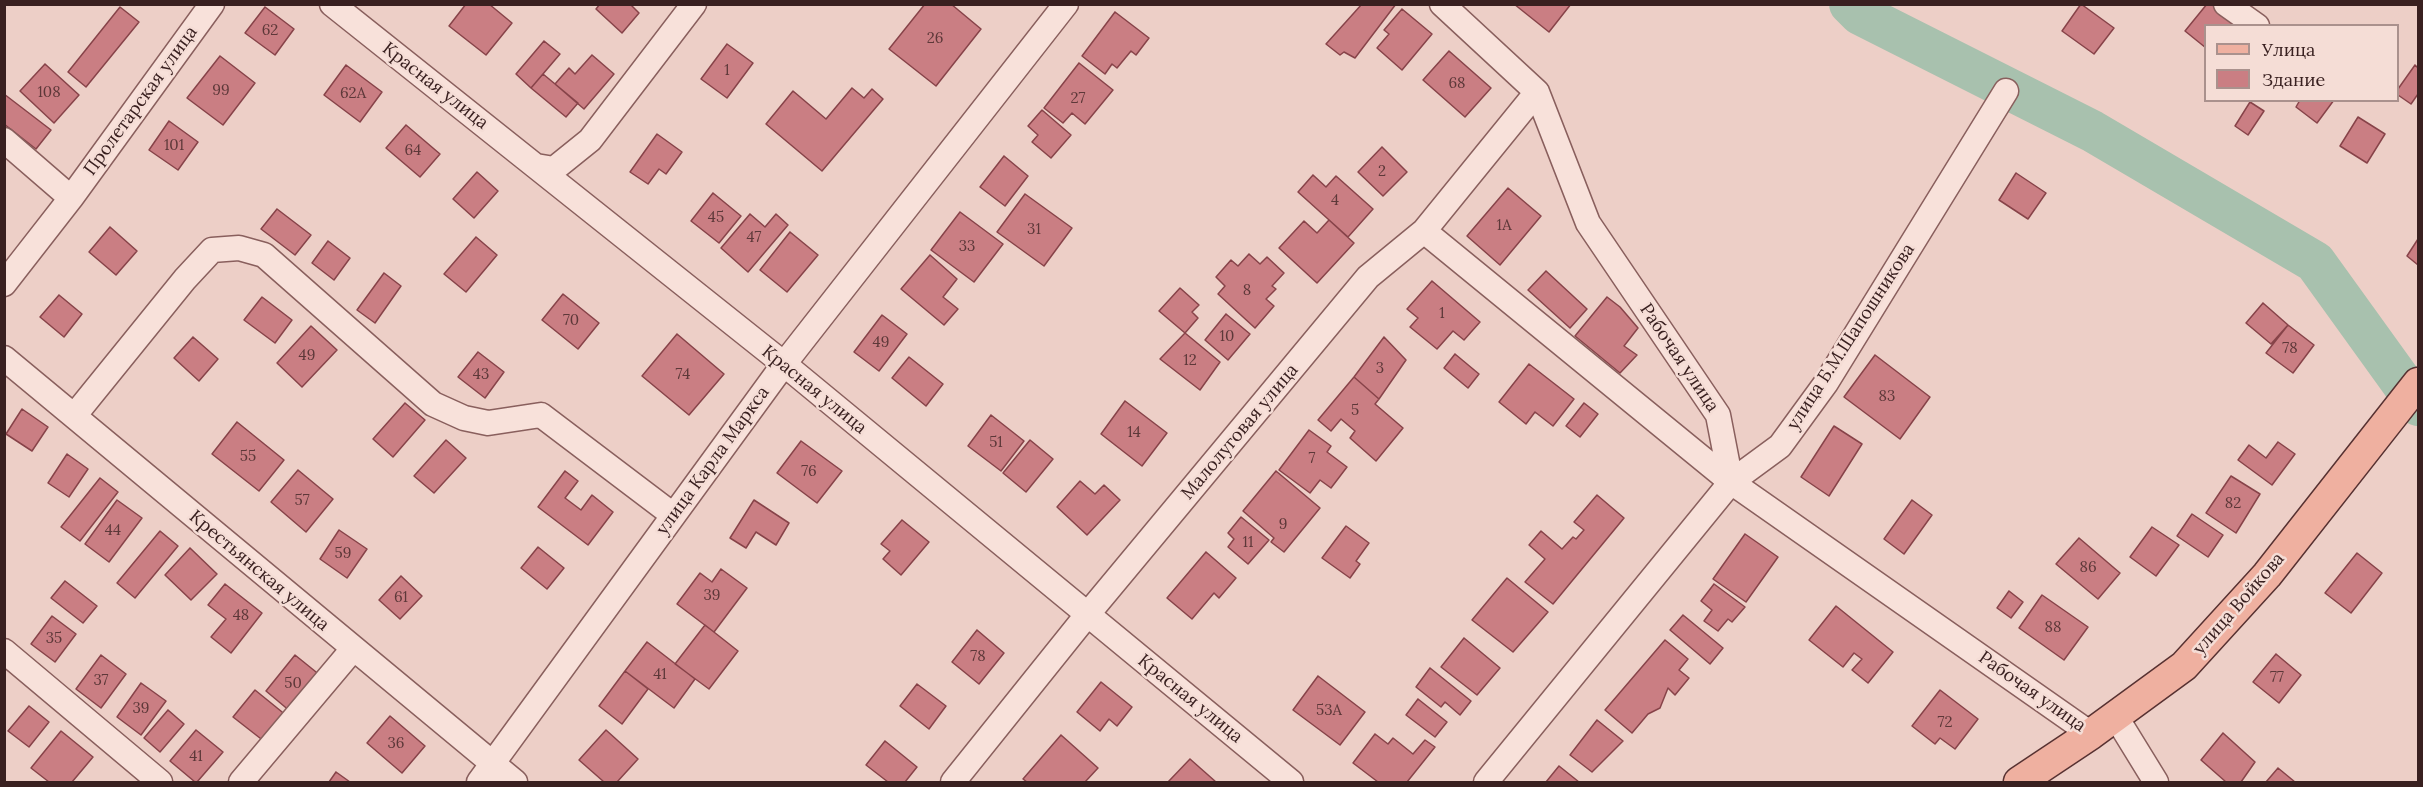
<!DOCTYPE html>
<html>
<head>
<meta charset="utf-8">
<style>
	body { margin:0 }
	#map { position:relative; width:2423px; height:787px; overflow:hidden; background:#edcfc7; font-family:Lora,serif }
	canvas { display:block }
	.frame { position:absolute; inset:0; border:6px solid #392020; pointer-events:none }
	.legend { position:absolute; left:2204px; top:24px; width:195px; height:78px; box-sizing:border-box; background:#f5ddd6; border:2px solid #aa918d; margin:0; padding:8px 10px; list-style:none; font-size:18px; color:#392020 }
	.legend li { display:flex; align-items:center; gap:12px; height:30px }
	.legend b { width:30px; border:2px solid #aa918d }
</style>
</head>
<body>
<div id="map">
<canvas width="2423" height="787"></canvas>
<div class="frame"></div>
<ul class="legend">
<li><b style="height:8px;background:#efb0a0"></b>Улица</li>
<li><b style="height:16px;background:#ca7e83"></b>Здание</li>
</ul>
</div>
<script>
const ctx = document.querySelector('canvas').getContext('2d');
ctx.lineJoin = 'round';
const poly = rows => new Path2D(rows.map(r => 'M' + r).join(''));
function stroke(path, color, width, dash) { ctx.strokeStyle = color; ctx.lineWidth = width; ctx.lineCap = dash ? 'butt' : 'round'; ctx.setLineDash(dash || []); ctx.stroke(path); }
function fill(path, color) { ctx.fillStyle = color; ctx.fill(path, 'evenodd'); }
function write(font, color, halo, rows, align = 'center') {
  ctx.font = font + ' Lora,serif'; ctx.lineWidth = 5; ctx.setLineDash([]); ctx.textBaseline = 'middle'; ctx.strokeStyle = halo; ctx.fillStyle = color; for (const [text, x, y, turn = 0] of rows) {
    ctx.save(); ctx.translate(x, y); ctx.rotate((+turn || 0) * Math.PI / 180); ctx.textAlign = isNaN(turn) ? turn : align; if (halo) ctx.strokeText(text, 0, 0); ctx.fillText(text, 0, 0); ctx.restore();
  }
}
stroke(poly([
	[1850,4,1860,14,2092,131,2315,262,2418,405]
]), '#a8c1ae', 42);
const building = poly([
	[466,4,489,4,512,23,486,55,449,26,466,4],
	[600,4,630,4,639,13,622,33,596,9,600,4],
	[925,4,951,4,981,29,936,86,889,49,925,4],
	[1362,4,1396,4,1355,58,1344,52,1340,55,1326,44,1362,4],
	[1514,4,1571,4,1549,32,1514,4],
	[2081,4,2114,28,2094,54,2062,31,2081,4],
	[2207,4,2215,4,2237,26,2206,26,2206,48,2185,31,2207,4],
	[120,7,139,22,86,87,68,72,120,7],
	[265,7,294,29,275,55,245,33,265,7],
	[1402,9,1432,34,1402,70,1377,48,1389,34,1384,30,1402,9],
	[1115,12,1149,38,1136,55,1131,51,1117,68,1112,64,1105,74,1082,56,1115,12],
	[544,41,560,54,531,88,516,74,544,41],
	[727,44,753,63,727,98,701,79,727,44],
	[1449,51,1491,88,1465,117,1423,80,1449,51],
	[592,55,614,74,584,109,555,84,569,68,575,74,592,55],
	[220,56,255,83,223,125,187,98,220,56],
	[1079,63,1113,90,1085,124,1072,113,1063,123,1044,108,1079,63],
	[45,64,79,95,54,123,20,91,45,64],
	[346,65,382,92,360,122,324,95,346,65],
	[2415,65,2418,68,2418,94,2411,104,2398,95,2398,89,2415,65],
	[543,74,578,103,566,117,531,88,543,74],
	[852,88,864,98,872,89,883,99,822,171,766,124,793,91,826,119,852,88],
	[4,94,51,130,36,149,4,124,4,94],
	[2300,100,2334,100,2317,123,2296,107,2300,100],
	[2250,102,2264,111,2248,135,2235,126,2250,102],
	[1042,110,1071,135,1051,158,1032,142,1038,135,1028,126,1042,110],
	[2358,117,2385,134,2367,163,2340,146,2358,117],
	[169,121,198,142,178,170,149,150,169,121],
	[406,125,440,154,420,177,386,148,406,125],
	[657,134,682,152,666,174,659,169,648,184,630,172,657,134],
	[1382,147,1407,172,1383,196,1358,172,1382,147],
	[1004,156,1028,176,1005,206,980,187,1004,156],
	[477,172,498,191,474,218,453,199,477,172],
	[2016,173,2046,193,2028,219,1999,200,2016,173],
	[1313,175,1326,187,1336,176,1373,209,1348,237,1298,192,1313,175],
	[1508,188,1541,216,1500,265,1467,236,1508,188],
	[713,193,741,216,719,243,691,221,713,193],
	[1025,194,1072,228,1044,266,997,232,1025,194],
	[277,209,311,235,295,255,261,229,277,209],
	[960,212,1003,244,974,282,931,250,960,212],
	[750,214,765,227,776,214,788,225,748,272,721,248,750,214],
	[1329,220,1354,243,1317,283,1279,248,1304,221,1317,233,1329,220],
	[110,227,137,251,116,275,89,252,110,227],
	[790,232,818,255,787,292,760,270,790,232],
	[476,237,497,255,466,292,444,274,476,237],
	[2418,239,2418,265,2407,256,2418,239],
	[328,241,350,258,334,280,312,263,328,241],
	[1249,254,1260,264,1267,257,1284,273,1272,286,1276,289,1266,299,1274,306,1255,328,1218,294,1225,286,1216,277,1231,260,1238,266,1249,254],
	[930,255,957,279,943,297,958,309,944,325,901,289,930,255],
	[1546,271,1587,309,1570,328,1528,290,1546,271],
	[384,273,401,286,375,323,357,310,384,273],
	[1432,281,1480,322,1464,340,1453,331,1437,349,1410,327,1418,318,1407,309,1432,281],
	[1180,288,1199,305,1192,312,1198,318,1185,333,1159,311,1180,288],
	[563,294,599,323,578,349,542,320,563,294],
	[59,295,82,314,64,337,40,317,59,295],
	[262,297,292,320,275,343,244,320,262,297],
	[1607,297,1620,307,1638,328,1624,346,1637,355,1620,373,1575,336,1607,297],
	[2263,303,2288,325,2271,344,2246,323,2263,303],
	[1226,314,1250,334,1228,360,1205,340,1226,314],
	[882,315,907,334,879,371,854,352,882,315],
	[2288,325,2314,345,2293,373,2266,353,2288,325],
	[311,326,337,350,302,387,277,363,311,326],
	[1185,333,1220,362,1200,390,1160,359,1185,333],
	[677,334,724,374,689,415,642,376,677,334],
	[193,337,218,359,199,381,174,358,193,337],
	[1384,337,1406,360,1379,399,1354,377,1384,337],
	[478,352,504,372,485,398,458,377,478,352],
	[1455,354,1479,374,1468,388,1444,368,1455,354],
	[1875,355,1930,397,1900,439,1844,397,1875,355],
	[909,357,943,384,926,406,892,378,909,357],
	[1529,364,1574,399,1553,426,1535,412,1526,424,1499,402,1529,364],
	[1354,377,1379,399,1375,404,1403,428,1376,461,1350,438,1355,431,1341,419,1331,431,1318,420,1354,377],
	[1125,401,1167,433,1142,466,1101,434,1125,401],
	[405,403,425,420,393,457,373,439,405,403],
	[1584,403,1598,414,1580,437,1566,426,1584,403],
	[22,409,48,427,32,451,6,434,22,409],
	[991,415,1024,441,1001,471,968,446,991,415],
	[237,422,284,460,259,491,212,454,237,422],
	[1834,426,1862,444,1829,496,1801,477,1834,426],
	[1309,430,1331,446,1327,452,1347,467,1331,488,1320,480,1310,493,1279,470,1309,430],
	[446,440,466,458,434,493,414,476,446,440],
	[1030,440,1053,459,1026,492,1003,473,1030,440],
	[801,441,842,471,817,503,777,473,801,441],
	[2278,442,2295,454,2272,485,2238,460,2249,445,2266,458,2278,442],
	[67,454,88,469,69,497,48,483,67,454],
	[298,470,333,499,306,532,271,502,298,470],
	[565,471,578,481,565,498,581,510,592,495,613,512,588,545,538,507,565,471],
	[1276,471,1320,508,1284,552,1271,542,1274,538,1243,511,1276,471],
	[2231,476,2260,494,2236,533,2206,513,2231,476],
	[100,478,118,492,80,541,61,527,100,478],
	[1080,481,1095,494,1104,485,1120,500,1087,535,1057,507,1080,481],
	[1597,495,1624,518,1553,604,1525,582,1545,559,1529,545,1541,531,1562,549,1573,537,1576,539,1584,530,1574,522,1597,495],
	[117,500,142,518,109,562,85,544,117,500],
	[754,500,789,523,776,545,756,532,746,548,730,538,754,500],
	[1912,500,1932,515,1904,554,1884,539,1912,500],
	[2192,514,2223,535,2208,557,2177,536,2192,514],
	[1241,517,1269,540,1248,564,1228,547,1234,539,1228,533,1241,517],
	[902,520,929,542,901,575,883,559,890,551,881,544,902,520],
	[1346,526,1369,543,1356,561,1360,564,1350,578,1322,558,1346,526],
	[2152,527,2179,545,2156,576,2130,557,2152,527],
	[339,530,367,549,347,578,320,559,339,530],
	[160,531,178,546,135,598,117,583,160,531],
	[1745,534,1778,557,1746,602,1713,579,1745,534],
	[2079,538,2120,573,2098,599,2056,564,2079,538],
	[538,547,564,568,547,589,521,568,538,547],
	[190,548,217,574,191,600,165,575,190,548],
	[1206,552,1236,578,1219,598,1214,593,1192,619,1167,598,1206,552],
	[2357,553,2382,573,2351,613,2325,593,2357,553],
	[721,569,747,588,714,632,677,604,700,573,712,582,721,569],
	[401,576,422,596,400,619,379,600,401,576],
	[1507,578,1548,612,1513,652,1472,620,1507,578],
	[65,581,97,606,83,623,51,598,65,581],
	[225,584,262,613,231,653,211,637,226,619,208,605,225,584],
	[1714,584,1745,607,1732,622,1728,619,1718,631,1704,621,1712,610,1701,601,1714,584],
	[2009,591,2023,602,2011,618,1997,608,2009,591],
	[2042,595,2088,627,2064,660,2019,628,2042,595],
	[1836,606,1893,652,1868,683,1852,670,1862,659,1854,653,1843,667,1809,640,1836,606],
	[1683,615,1723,648,1710,664,1670,630,1683,615],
	[52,616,76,634,55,662,31,644,52,616],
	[705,625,738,651,709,689,675,664,705,625],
	[977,630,1004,653,979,684,952,662,977,630],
	[1464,638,1500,668,1477,695,1441,667,1464,638],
	[1665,640,1688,659,1679,670,1689,678,1675,695,1668,688,1660,708,1648,714,1632,733,1605,710,1665,640],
	[647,642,695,679,674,708,625,671,647,642],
	[2276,654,2301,675,2279,703,2253,682,2276,654],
	[101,655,126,674,101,708,76,689,101,655],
	[295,655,321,676,291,712,266,691,295,655],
	[1430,668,1471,701,1460,715,1445,702,1441,707,1416,687,1430,668],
	[625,671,648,689,622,724,599,706,625,671],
	[1318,676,1365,712,1340,745,1293,710,1318,676],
	[1101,682,1132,707,1117,726,1109,719,1100,731,1077,712,1101,682],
	[141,683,166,701,141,735,117,717,141,683],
	[917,684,946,706,929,729,900,706,917,684],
	[255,690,287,716,265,742,233,717,255,690],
	[1940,690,1978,719,1955,749,1940,738,1935,744,1912,726,1940,690],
	[1418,699,1447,722,1435,737,1406,715,1418,699],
	[29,706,49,722,29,747,8,731,29,706],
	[168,710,184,724,160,752,144,738,168,710],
	[390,716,425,746,402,773,367,743,390,716],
	[1597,720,1623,741,1592,772,1570,755,1597,720],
	[196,730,223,752,197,782,195,782,170,761,196,730],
	[606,730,638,759,617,782,604,782,579,760,606,730],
	[61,731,93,757,72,782,49,782,31,768,61,731],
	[2223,733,2255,762,2241,782,2226,782,2201,760,2223,733],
	[1375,734,1388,744,1393,738,1413,754,1425,740,1435,747,1407,782,1378,782,1353,763,1375,734],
	[1061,735,1098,768,1085,782,1027,782,1023,779,1061,735],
	[885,741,917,767,905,782,888,782,866,765,885,741],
	[1190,759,1216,782,1168,782,1190,759],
	[1559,766,1579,782,1546,782,1559,766],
	[2278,768,2295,782,2266,782,2278,768],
	[336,772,350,782,329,782,336,772]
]);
fill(building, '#ca7e83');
stroke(building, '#874349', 1.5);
const minor = poly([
	[332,4,784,364,1291,782],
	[1442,4,1537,92,1588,223,1718,415,1731,482,2091,734],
	[2226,4,2257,26],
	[4,140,71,198],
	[536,166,554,169,590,140,694,4],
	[1424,231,1731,482],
	[4,284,71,198,212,4],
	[4,358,515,782],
	[74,416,185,279,212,250,239,248,264,255,433,404,464,418,488,423,541,415,673,515],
	[4,651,160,782],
	[2116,717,2156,782],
	[241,782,353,649],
	[479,782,784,364,1066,4],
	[953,782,1087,615,1368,277,1424,231,1537,92],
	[1486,782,1731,482,1780,446,1826,383,2006,91]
]);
const major = poly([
	[2019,782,2091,734,2184,666,2267,575,2418,383]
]);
stroke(minor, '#895f5d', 27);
stroke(major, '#573131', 33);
stroke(minor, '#f8e1da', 24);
stroke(major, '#efb0a0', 30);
write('15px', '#5d3839', null, [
	["62",270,31],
	["26",935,39],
	["1",727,71],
	["68",1457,84],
	["99",221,91],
	["108",49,93],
	["62А",353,94],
	["27",1078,99],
	["101",174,146],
	["64",413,151],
	["2",1382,172],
	["4",1335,201],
	["45",716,218],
	["1А",1504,226],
	["31",1034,230],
	["47",754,238],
	["33",967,247],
	["8",1247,291],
	["1",1442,314],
	["70",571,321],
	["10",1227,337],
	["49",881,343],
	["78",2290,349],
	["49",307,356],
	["12",1190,361],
	["3",1380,369],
	["43",481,375],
	["74",683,375],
	["83",1887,397],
	["5",1355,411],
	["14",1134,433],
	["51",996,443],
	["55",248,457],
	["7",1312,459],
	["76",809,472],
	["57",302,501],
	["82",2233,504],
	["9",1283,525],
	["44",113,531],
	["11",1248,543],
	["59",343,554],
	["86",2088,568],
	["39",712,596],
	["61",401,598],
	["48",241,616],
	["88",2053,628],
	["35",54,639],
	["78",978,657],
	["41",660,675],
	["77",2277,678],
	["37",101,681],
	["50",293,684],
	["39",141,709],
	["53А",1329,711],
	["72",1945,723],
	["36",396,744],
	["41",196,757]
]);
write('18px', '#392020', '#f5ddd6', [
	["Красная улица",435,86,38],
	["Пролетарская улица",141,101,-54],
	["улица Б.М.Шапошникова",1851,337,-57],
	["Рабочая улица",1679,358,56],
	["Красная улица",814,390,39],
	["Малолуговая улица",1240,432,-50],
	["улица Карла Маркса",713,461,-54],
	["Крестьянская улица",259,571,40],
	["улица Войкова",2239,604,-49],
	["Рабочая улица",2032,692,35],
	["Красная улица",1190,699,39]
]);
</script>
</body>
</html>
